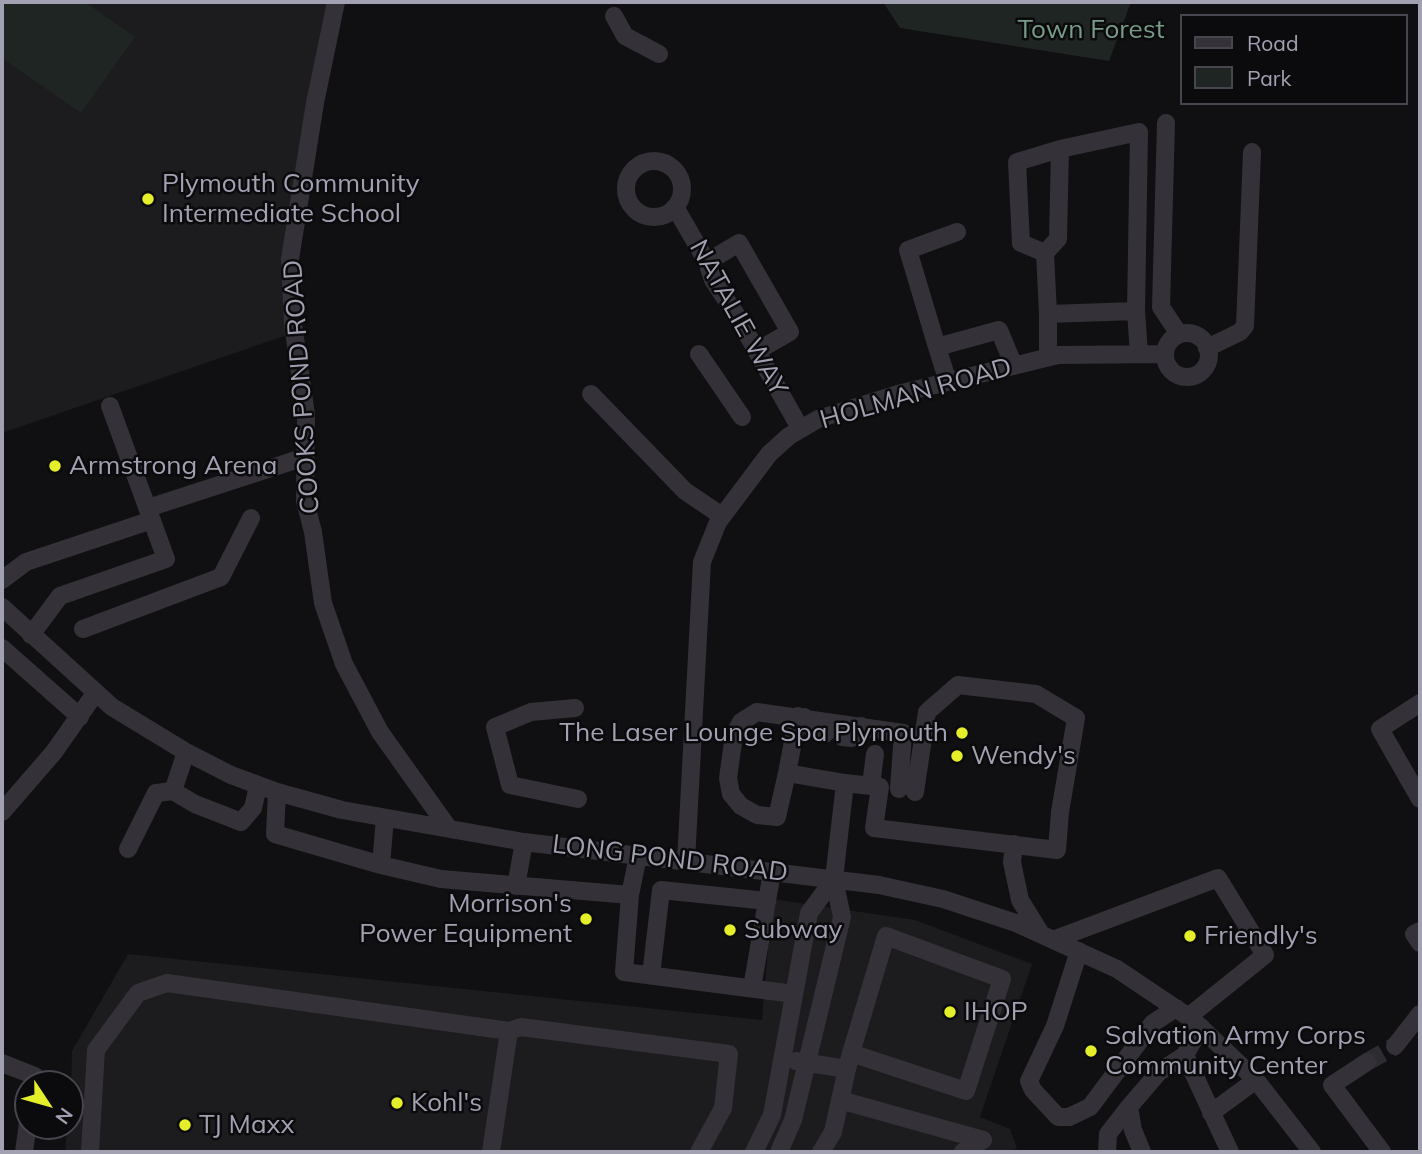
<!DOCTYPE html>
<html>
<head>
<meta charset="utf-8">
<style>
	body { margin:0 }
	#map { position:relative; width:1422px; height:1154px; overflow:hidden; background:#100f11; font-family:Mulish,sans-serif }
	canvas { display:block }
	.frame { position:absolute; inset:0; border:4px solid #a2a1b2; pointer-events:none }
	.legend { position:absolute; left:1180px; top:14px; width:228px; height:91px; box-sizing:border-box; background:#0b0a0c; border:2px solid #47464e; margin:0; padding:9px 12px; list-style:none; font-size:21px; color:#a2a1b2 }
	.legend li { display:flex; align-items:center; gap:14px; height:35px }
	.legend b { width:35px; border:2px solid #47464e }
	.north { position:absolute; left:14px; top:1070px; width:70px; height:70px; box-sizing:border-box; background:#0b0a0c; border:2px solid #47464e; border-radius:50%; rotate:126deg; font-size:19px; font-weight:700; line-height:28px; text-align:center; color:#a2a1b2 }
	.north::after { content:''; display:block; margin:auto; width:24px; height:32px; background:#e4ef29; clip-path:polygon(50% 0,100% 100%,50% 72%,0 100%) }
</style>
</head>
<body>
<div id="map">
<canvas width="1422" height="1154"></canvas>
<div class="frame"></div>
<ul class="legend">
<li><b style="height:9px;background:#343238"></b>Road</li>
<li><b style="height:19px;background:#1e2522"></b>Park</li>
</ul>
<div class="north">N</div>
</div>
<script>
const ctx = document.querySelector('canvas').getContext('2d');
ctx.lineJoin = 'round';
function fill(path, color) { ctx.fillStyle = color; ctx.fill(path, 'evenodd'); }
const poly = rows => new Path2D(rows.map(r => 'M' + r).join(''));
function stroke(path, color, width, dash) { ctx.strokeStyle = color; ctx.lineWidth = width; ctx.lineCap = dash ? 'butt' : 'round'; ctx.setLineDash(dash || []); ctx.stroke(path); }
function write(font, color, halo, rows, align = 'center') {
  ctx.font = font + ' Mulish,sans-serif'; ctx.lineWidth = 5; ctx.setLineDash([]); ctx.textBaseline = 'middle'; ctx.strokeStyle = halo; ctx.fillStyle = color; for (const [text, x, y, turn = 0] of rows) {
    ctx.save(); ctx.translate(x, y); ctx.rotate((+turn || 0) * Math.PI / 180); ctx.textAlign = isNaN(turn) ? turn : align; if (halo) ctx.strokeText(text, 0, 0); ctx.fillText(text, 0, 0); ctx.restore();
  }
}
fill(poly([
	[2,2,335,2,312,103,290,334,2,433],
	[772,899,915,920,1032,964,980,1117,1010,1129,1017,1148,1010,1152,65,1152,67,1126,70,1126,72,1051,128,954,762,1020]
]), '#1c1b1e');
fill(poly([
	[2,2,85,2,135,37,81,113,2,58],
	[883,2,1131,2,1109,61,900,28]
]), '#1e2522');
stroke(poly([
	[1367,1062,1395,1046]
]), '#2d2c31', 18, [18, 9]);
stroke(poly([
	[336,2,315,103,290,259,293,324,306,415,305,501,313,532,323,603,344,664,380,732,447,826],
	[614,16,625,36,659,54],
	[1166,123,1161,307,1179,334],
	'626 189a28 28 0 1 1 56 0a28 28 0 1 1-56 0Z',
	[675,207,707,262,713,280,737,316,800,428],
	[1045,253,1021,243,1017,162,1060,149],
	[707,262,739,243,790,332,757,351],
	[1048,314,1045,253,1058,239,1060,149,1139,132,1136,311],
	'1165 355a22 22 0 1 1 44 0a22 22 0 1 1-44 0Z',
	[937,347,908,250,957,232],
	[1207,348,1240,332,1245,326,1252,152],
	[699,354,742,417],
	[1048,357,1048,314,1136,311,1139,354],
	[948,382,937,347,999,330,1014,366],
	[591,394,685,491,722,516],
	[148,508,305,457],
	[2,580,26,562,152,520],
	[2,607,112,707,186,752,231,775,277,792,342,810,524,842,879,885,943,899,1016,923,1117,969,1193,1020,1256,1080,1312,1152],
	[83,629,221,577,251,518],
	[31,635,60,596,166,559,110,406],
	[2,648,80,717],
	[1420,703,1380,729,1420,799],
	[575,708,531,712,495,727,510,785,578,799],
	[804,717,814,731,825,734],
	[842,737,851,738,861,726],
	[186,752,173,791,195,804,241,822,253,808,258,786],
	[787,773,798,716],
	[845,783,787,773,777,817,757,815,741,806,731,794,728,778,734,735,741,722,757,712,903,733,899,789],
	[871,785,875,754],
	[277,792,275,834,381,865],
	[2,812,54,752,94,695],
	[385,818,381,865,441,879,630,895],
	[1014,844,1012,862,1020,900,1041,934],
	[128,849,156,793,173,791],
	[638,856,630,895,624,972,794,994],
	[686,861,702,562,718,522,769,454,789,436,818,419,898,394,1058,355,1164,354],
	[516,886,524,842],
	[1420,931,1414,934,1420,943],
	[1053,940,1218,878,1265,955,1188,1017],
	[1079,951,1055,1026,1029,1081,1033,1090,1058,1117,1069,1117,1090,1107,1153,1023,1176,1008],
	[651,975,661,890,767,901],
	[752,988,772,872],
	[509,1031,521,1027,729,1054,723,1108,699,1152],
	[1395,1046,1420,1014],
	[1185,1055,1230,1152],
	[796,1061,847,1069],
	[1367,1062,1332,1085,1382,1152],
	[2,1063,35,1076,34,1084],
	[840,1100,983,1140,963,1152],
	[1211,1113,1256,1080],
	[24,1152,28,1123],
	[90,1152,96,1050,138,993,167,983,509,1031,491,1152],
	[754,1152,772,1115,809,913,834,879],
	[779,1152,793,1120,842,917,834,879,845,783,880,787,874,828,1057,850,1060,812,1076,718,1036,694,958,685,927,712,915,792],
	[821,1152,833,1132,847,1069,851,1053,886,936,1002,979,966,1091,851,1053],
	[1107,1152,1108,1134,1129,1107],
	[1142,1152,1133,1130,1129,1107,1159,1072,1185,1055,1201,1027]
]), '#343238', 18);
for (const [x, y, r, color] of [
	[148,199,7,"#e4ef29"],
	[55,466,7,"#e4ef29"],
	[962,733,7,"#e4ef29"],
	[957,756,7,"#e4ef29"],
	[586,919,7,"#e4ef29"],
	[730,930,7,"#e4ef29"],
	[1190,936,7,"#e4ef29"],
	[950,1012,7,"#e4ef29"],
	[1091,1051,7,"#e4ef29"],
	[397,1103,7,"#e4ef29"],
	[185,1125,7,"#e4ef29"]
]) { const dot = new Path2D(); dot.arc(x, y, r, 0, 2 * Math.PI); ctx.fillStyle = color; ctx.fill(dot); stroke(dot, '#0b0a0c', 2.5); }
write('26px', '#779d88', '#0b0a0c', [
	["Town Forest",1091,30]
]);
write('26px', '#a2a1b2', '#0b0a0c', [
	["Plymouth Community",162,184],
	["Intermediate School",162,214],
	["Armstrong Arena",69,466],
	["The Laser Lounge Spa Plymouth",948,733,"right"],
	["Wendy's",971,756],
	["Morrison's",572,904,"right"],
	["Power Equipment",572,934,"right"],
	["Subway",744,930],
	["Friendly's",1204,936],
	["IHOP",964,1012],
	["Salvation Army Corps",1105,1036],
	["Community Center",1105,1066],
	["Kohl's",411,1103],
	["TJ Maxx",199,1125]
], 'left');
write('26px', '#a2a1b2', '#0b0a0c', [
	["NATALIE WAY",738,318,61],
	["COOKS POND ROAD",302,387,-94],
	["HOLMAN ROAD",916,394,-16],
	["LONG POND ROAD",670,859,7]
]);
</script>
</body>
</html>
